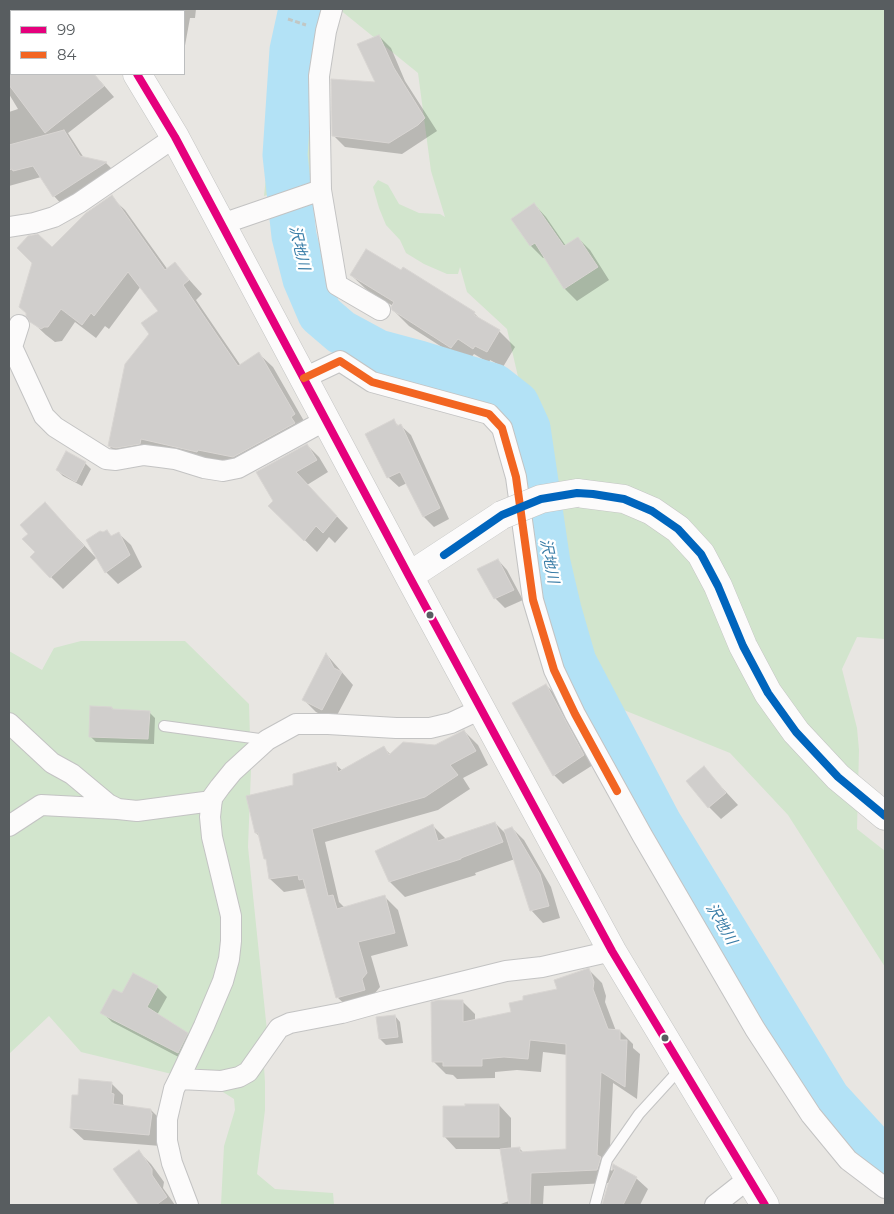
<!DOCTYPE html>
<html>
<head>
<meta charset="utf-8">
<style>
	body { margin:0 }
	#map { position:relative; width:894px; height:1214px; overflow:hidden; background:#e8e6e2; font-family:Montserrat,sans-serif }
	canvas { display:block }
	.frame { position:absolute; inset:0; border:10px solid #585d60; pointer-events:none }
	.legend { position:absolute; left:10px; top:10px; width:175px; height:65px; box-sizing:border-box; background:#fff; border:1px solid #bcbebf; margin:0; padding:6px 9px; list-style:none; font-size:15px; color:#585d60 }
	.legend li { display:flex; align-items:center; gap:10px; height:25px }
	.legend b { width:25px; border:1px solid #bcbebf }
</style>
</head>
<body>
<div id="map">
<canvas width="894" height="1214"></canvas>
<div class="frame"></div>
<ul class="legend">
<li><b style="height:6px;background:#e5007d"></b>99</li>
<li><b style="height:6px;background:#f26522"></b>84</li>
</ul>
</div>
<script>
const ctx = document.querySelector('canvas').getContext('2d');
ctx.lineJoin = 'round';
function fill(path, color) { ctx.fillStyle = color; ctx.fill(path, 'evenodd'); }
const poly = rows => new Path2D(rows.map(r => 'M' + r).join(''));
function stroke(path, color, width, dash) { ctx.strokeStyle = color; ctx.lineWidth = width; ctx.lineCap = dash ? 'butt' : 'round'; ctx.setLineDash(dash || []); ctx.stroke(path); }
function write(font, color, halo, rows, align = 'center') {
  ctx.font = font + ' Montserrat,"Noto Sans JP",sans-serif'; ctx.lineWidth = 4.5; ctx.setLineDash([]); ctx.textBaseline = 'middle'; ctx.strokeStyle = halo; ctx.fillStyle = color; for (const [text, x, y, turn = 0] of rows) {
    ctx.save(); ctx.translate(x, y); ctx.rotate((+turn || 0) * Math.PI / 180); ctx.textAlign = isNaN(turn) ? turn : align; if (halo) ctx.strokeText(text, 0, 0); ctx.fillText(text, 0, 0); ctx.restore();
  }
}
fill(poly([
	[283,9,328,9,312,181,264,196],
	[339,9,885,9,885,639,857,637,842,669,857,728,859,750,857,829,885,851,885,967,788,815,730,753,609,704,559,554,507,329,467,292,460,267,458,274,447,274,424,264,406,253,400,240,386,225,379,208,373,187,378,180,388,185,399,204,419,213,440,214,445,217,431,171,418,73],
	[81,641,185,641,249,704,251,770,248,847,267,1031,263,1051,265,1082,265,1110,257,1174,275,1189,333,1193,334,1205,221,1205,224,1146,235,1110,234,1099,215,1087,180,1076,81,1052,49,1016,9,1054,9,651,42,670,54,648]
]), '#d2e5cd');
fill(poly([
	[13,9,49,9,50,10,15,11],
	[114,9,196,9,195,18,190,18,184,51,184,11,116,11],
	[9,14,11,16,11,74,94,74,114,97,68,133,84,158,106,163,116,173,64,207,54,196,41,177,9,186,9,112,18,109,9,94],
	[379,36,391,48,405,81,437,131,402,154,345,147,333,135,377,84],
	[111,197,125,210,168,270,175,264,202,294,196,300,241,366,259,354,273,367,308,428,248,470,123,460,109,446,160,311,141,286,109,329,105,326,96,338,75,322,62,341,55,342,46,335,31,321,52,249],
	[534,204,546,217,566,246,578,238,590,250,609,280,577,301,565,289,545,257,543,258,531,246,513,219],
	[351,275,474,313,483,322,499,331,515,347,503,367,490,360,489,363,474,354,467,363,409,326,393,310,393,306,367,290],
	[393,421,399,426,400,425,411,435,449,519,434,527,424,517,407,483,399,487,388,477],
	[307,445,319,457,328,472,307,485,348,528,335,543,329,537,317,552,270,506,275,501],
	[66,453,85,463,91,469,82,486,63,476,57,470],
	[57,516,96,558,63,589,51,577,37,553],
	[107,531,112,537,118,533,131,545,142,567,118,584,106,572,103,534],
	[498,560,507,570,523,600,505,608,495,598],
	[327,655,353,685,334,721,316,712,304,700],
	[546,685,555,694,593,765,563,784,554,775],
	[112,708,114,711,149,712,155,718,154,744,96,742,90,736],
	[464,731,478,745,488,765,463,778,470,789,438,810,325,842,339,902,345,908,384,896,398,910,408,946,371,956,380,987,375,993,378,1003,351,1010,337,997,307,888,284,892,270,879,267,861,265,858,260,837,256,833,294,786,335,764,343,771,383,747,391,755,436,746],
	[704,768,738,805,721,819,709,807],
	[495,823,508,836,512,828,524,840,551,887,560,918,543,923,531,910,515,859,475,873,476,875,405,897,390,882,433,826,447,840],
	[589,970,602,983,606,996,605,1002,616,1031,620,1031,633,1044,633,1048,640,1054,637,1099,613,1083,609,1168,612,1171,614,1166,636,1178,648,1189,640,1205,610,1205,605,1200,609,1183,544,1186,543,1205,498,1205,509,1201,502,1149,456,1149,444,1136,499,1105,511,1118,511,1149,520,1149,524,1153,567,1150,568,1055,543,1052,541,1072,517,1070,495,1072,495,1078,457,1079,453,1075,446,1074,433,1061,462,1001,475,1014,475,1021,512,1012,559,990],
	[157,987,167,997,157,1015,187,1034,197,1043,188,1062,112,1022,102,1012,123,994],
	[395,1016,400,1022,403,1043,386,1045,380,1039],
	[111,1083,123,1095,123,1104,125,1106,151,1110,163,1122,161,1146,84,1140,71,1128,79,1097],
	[139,1152,151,1164,164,1182,163,1188,175,1205,141,1205,115,1169]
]), '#0003');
stroke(poly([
	[301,9,292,50,285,155,294,236,305,279,320,314,341,332,378,352,419,363,494,386,517,404,528,428,548,563,559,610,574,662,659,823,828,1099,872,1147,885,1157]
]), '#b3e2f6', 45);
const building = poly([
	[379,35,394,68,425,118,418,125,389,143,332,136,331,79,375,82,357,44,379,35],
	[9,74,94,74,104,86,45,133,9,85,9,74],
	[64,130,80,156,107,162,53,197,33,166,13,171,12,169,9,170,9,145,64,130],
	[112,195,165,270,175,262,189,280,183,285,238,366,259,352,295,414,291,417,295,423,233,457,198,450,197,452,141,439,140,444,116,448,108,446,125,364,149,334,141,323,158,311,128,272,94,316,91,313,82,325,61,309,48,327,44,327,41,329,30,322,26,316,26,313,19,307,32,263,17,248,28,236,38,234,52,247,86,213,112,195],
	[534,203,564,246,578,237,598,267,564,289,535,243,530,246,511,219,534,203],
	[366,249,401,270,403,267,475,312,474,315,500,330,487,352,475,346,473,349,458,339,451,348,392,310,391,307,394,302,350,275,366,249],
	[394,419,397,426,401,424,440,508,423,517,400,472,387,478,365,434,394,419],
	[307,444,317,460,296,472,337,516,323,533,316,526,304,541,268,506,273,501,256,472,307,444],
	[66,451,86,462,76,482,56,470,66,451],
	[45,502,84,546,50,578,30,557,35,552,22,539,28,534,20,525,45,502],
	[107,530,111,536,119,532,130,555,105,573,86,540,100,531,103,532,107,530],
	[498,559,514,590,494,599,477,569,498,559],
	[326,653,334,668,342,672,322,710,302,700,326,653],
	[546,684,584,755,553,776,512,703,546,684],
	[90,706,112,707,112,709,150,711,148,739,89,737,90,706],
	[464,730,476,751,450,765,458,775,425,797,312,829,328,896,333,895,337,909,385,895,395,933,358,942,367,973,362,979,365,990,336,998,303,879,299,880,298,875,269,879,266,859,264,859,258,833,255,833,246,796,293,785,293,774,336,762,338,772,384,746,389,755,403,742,435,745,464,730],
	[704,766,726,793,708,808,686,781,704,766],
	[495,822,503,842,461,858,461,859,389,882,375,851,433,824,438,841,495,822],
	[512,827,540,874,549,906,530,911,504,830,512,827],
	[589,968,594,982,593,989,608,1029,620,1030,620,1040,627,1040,625,1087,601,1072,597,1155,601,1157,597,1170,531,1173,530,1205,509,1205,500,1149,520,1147,520,1152,566,1149,566,1044,530,1040,528,1059,504,1057,482,1059,482,1066,443,1066,443,1062,432,1062,431,1002,438,1000,463,1000,463,1022,511,1012,509,1003,523,1000,523,996,557,989,554,980,589,968],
	[133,973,158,986,147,1007,188,1033,178,1053,100,1013,113,989,122,993,133,973],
	[395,1015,398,1037,379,1039,376,1017,395,1015],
	[79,1079,112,1082,111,1093,114,1094,113,1104,151,1109,151,1113,152,1113,149,1135,70,1128,72,1095,78,1095,79,1079],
	[465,1104,499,1104,499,1137,443,1137,443,1106,465,1106,465,1104],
	[139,1150,152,1169,152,1175,167,1197,156,1205,139,1205,113,1169,139,1150],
	[613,1164,637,1177,623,1205,602,1205,608,1184,615,1169,612,1169,613,1164]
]);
fill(building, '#d0cecc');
stroke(building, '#d8d5d2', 1);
const lane = poly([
	[164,726,267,740],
	[595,1205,607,1160,639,1114,680,1069]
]);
const street = poly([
	[332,9,326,31,319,76,321,190,337,285,380,310],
	[222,224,321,190],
	[9,227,34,223,54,217,79,203,175,137],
	[19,325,12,347,44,416,55,427,106,459,116,460,144,455,160,457,175,459,204,468,223,471,238,468,326,420],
	[304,378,340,361,372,382,489,414,502,428,516,477,533,600,554,670,575,714,642,835,755,1029,811,1115,848,1160,885,1188],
	[9,723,52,763,72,774,108,804,118,809,137,811,212,801],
	[9,826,41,805,118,809],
	[179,1079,204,1026,223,981,229,959,231,941,231,916,212,837,210,817,212,798,220,787,233,771,267,740,296,724,328,724,396,728,430,728,451,723,481,709],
	[188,1205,172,1163,167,1141,167,1119,174,1089,179,1079,221,1081,239,1077,248,1072,279,1028,290,1023,342,1013,385,1001,506,971,542,967,612,951],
	[715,1205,748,1179]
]);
const secondary = poly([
	[90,9,91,11],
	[137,74,175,137,409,576,612,951,765,1205],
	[577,493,624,499,652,511,678,529,701,554,718,586,743,646,768,693,796,732,838,777,885,816],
	[409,576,502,515]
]);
stroke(lane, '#c3c3c3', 12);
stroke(street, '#c3c3c3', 22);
stroke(secondary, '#c4c5c4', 29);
stroke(poly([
	[288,19,306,25]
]), '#c2c7c4', 3, [5, 2.5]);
stroke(lane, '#fcfbfb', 10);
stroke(street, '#fcfbfb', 20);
stroke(secondary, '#fcfbfb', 28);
const secondaryBridge = poly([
	[502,515,541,499,577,493]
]);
stroke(secondaryBridge, '#c4c5c4', 29, []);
stroke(secondaryBridge, '#fcfbfb', 28);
stroke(poly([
	[137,74,175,137,409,576,612,951,765,1205]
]), '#e5007d', 8);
stroke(poly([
	[304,378,340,361,372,382,489,414,502,428,516,477,533,600,554,670,575,714,617,791]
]), '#f26522', 8);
stroke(poly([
	[444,555,502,515,541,499,577,493,593,494,624,499,652,511,678,529,701,554,718,586,743,646,768,693,796,732,838,777,885,816]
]), '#0065bd', 8);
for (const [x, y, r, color] of [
	[430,615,4.5,"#585d60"],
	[665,1038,4.5,"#585d60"]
]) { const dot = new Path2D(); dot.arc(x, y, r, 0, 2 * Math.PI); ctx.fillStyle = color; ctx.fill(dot); stroke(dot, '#fff', 2); }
write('italic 15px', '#397da7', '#fff', [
	["沢地川",299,248,77],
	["沢地川",549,561,79],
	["沢地川",721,924,59]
]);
</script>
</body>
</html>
